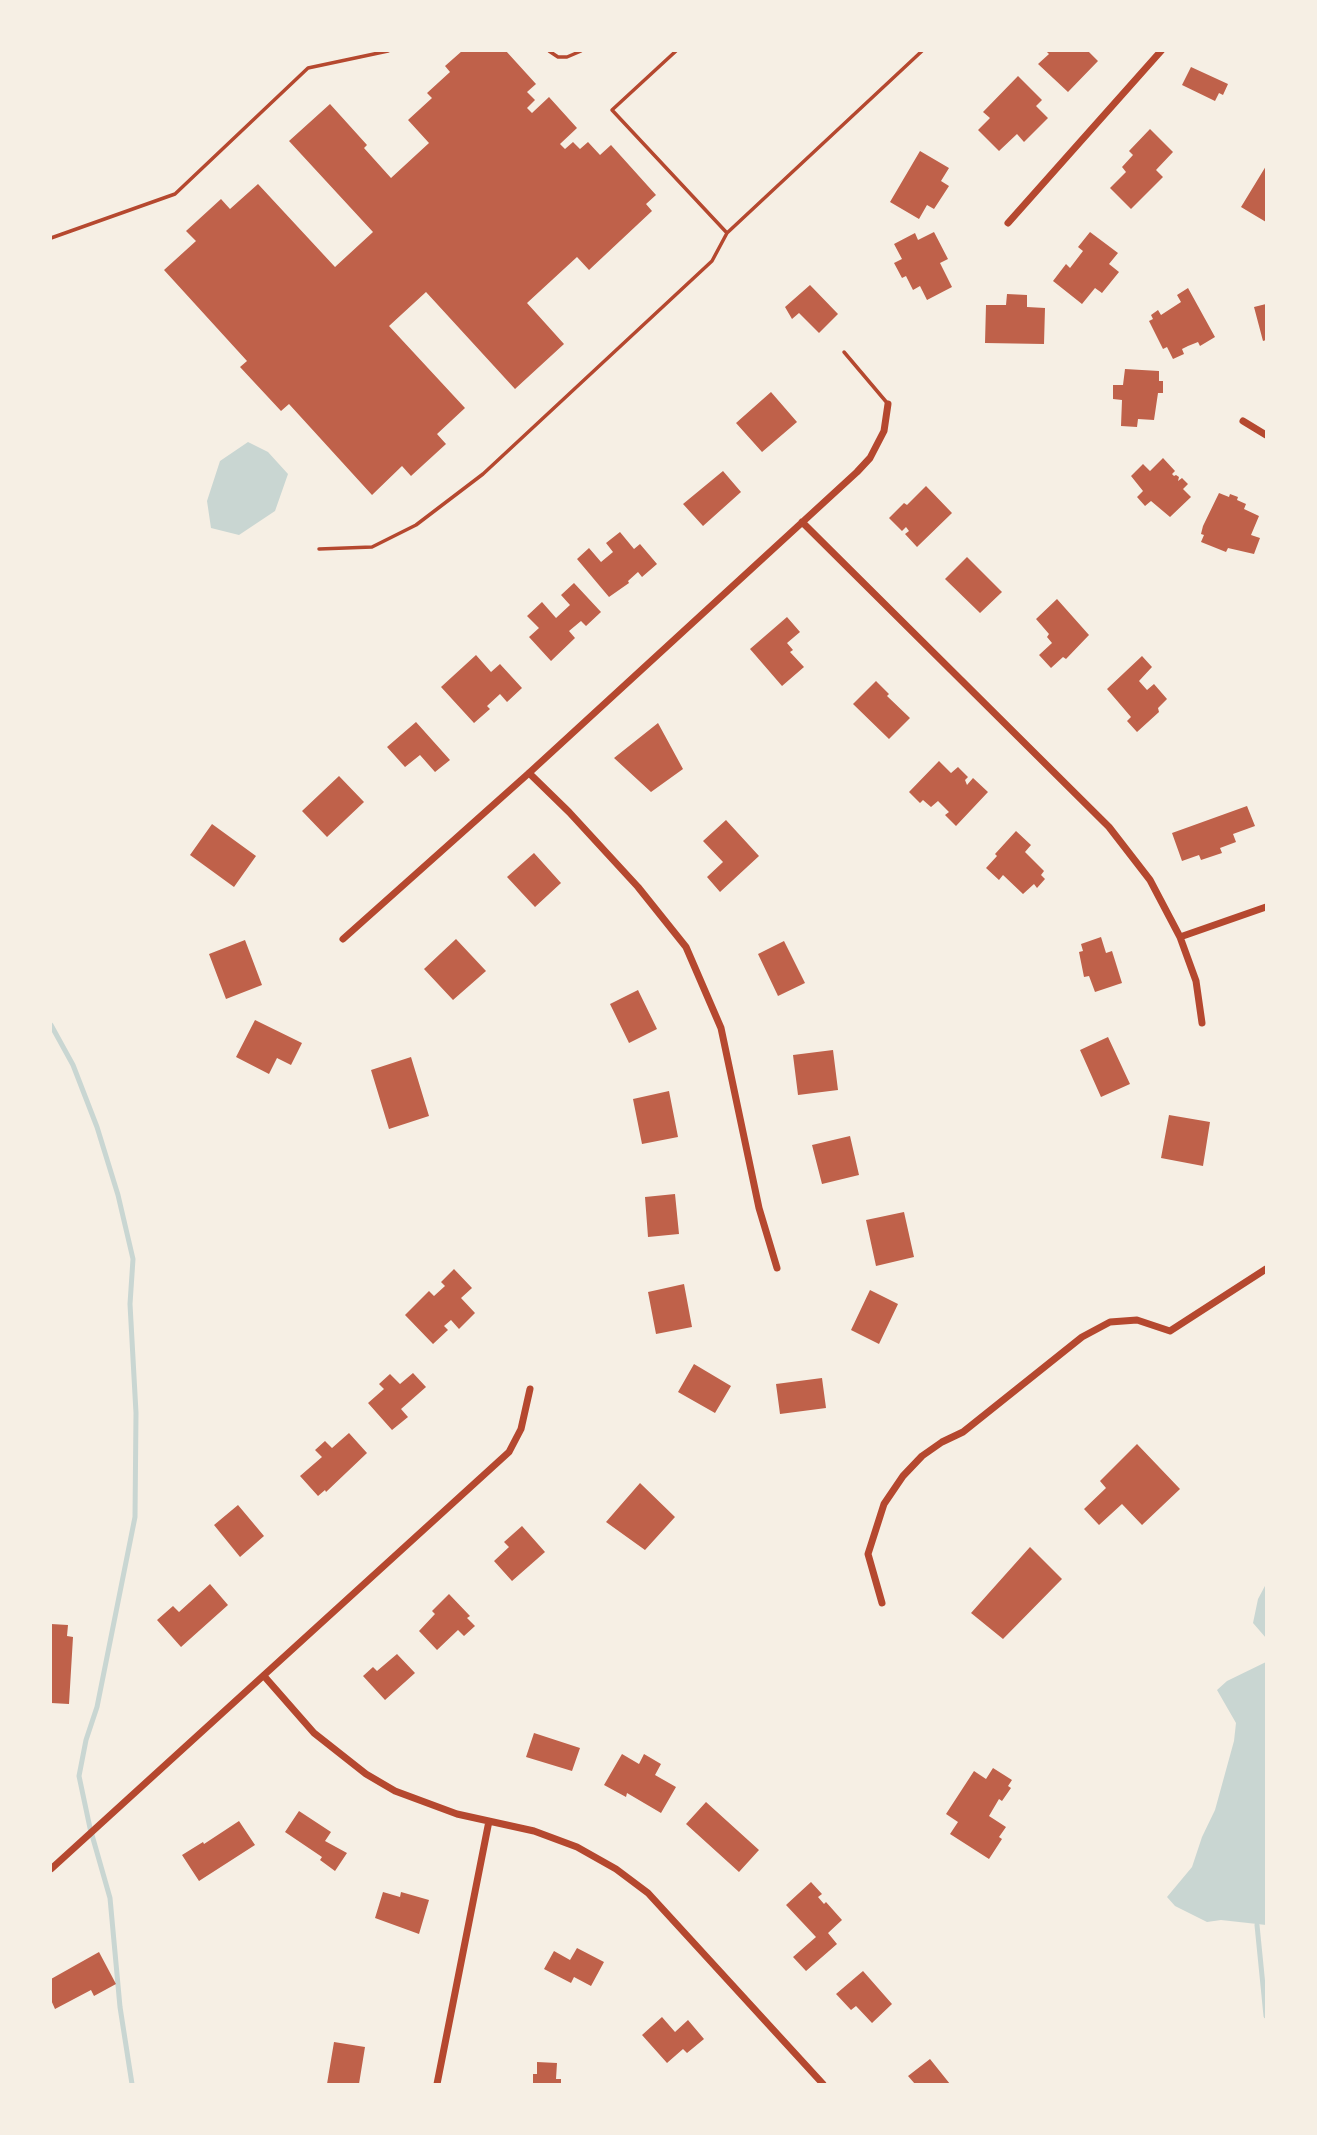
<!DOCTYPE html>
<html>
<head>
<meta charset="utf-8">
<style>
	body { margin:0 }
	#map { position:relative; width:1317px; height:2135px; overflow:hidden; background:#f6efe4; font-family:"IBM Plex Sans",sans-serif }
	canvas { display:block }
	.frame { position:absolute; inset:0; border:52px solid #f6efe4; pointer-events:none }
</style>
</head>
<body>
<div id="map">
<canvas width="1317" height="2135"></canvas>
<div class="frame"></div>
</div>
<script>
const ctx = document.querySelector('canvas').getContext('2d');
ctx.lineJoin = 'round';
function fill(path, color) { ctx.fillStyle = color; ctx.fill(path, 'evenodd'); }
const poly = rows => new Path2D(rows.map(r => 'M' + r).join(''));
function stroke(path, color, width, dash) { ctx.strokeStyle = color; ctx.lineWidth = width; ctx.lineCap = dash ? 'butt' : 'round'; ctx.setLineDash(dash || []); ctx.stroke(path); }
fill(poly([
	[248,442,268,452,288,474,275,511,239,535,211,528,207,501,220,461],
	[1266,1584,1266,1638,1253,1623,1258,1599],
	[1266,1662,1266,1925,1221,1920,1207,1922,1175,1906,1167,1897,1192,1867,1202,1837,1215,1810,1234,1741,1236,1723,1217,1690,1227,1681]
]), '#c9d6d2');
stroke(poly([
	[51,1025,73,1065,97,1127,118,1195,133,1259,130,1304,136,1413,135,1517,97,1707,86,1740,79,1776,90,1828,110,1898,120,2007,132,2084],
	[1257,1925,1266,2016]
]), '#c9d6d2', 5);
fill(poly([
	[462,51,506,51,536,84,527,92,535,100,527,108,532,113,549,97,577,128,560,144,565,149,573,142,580,149,588,142,600,155,611,145,656,195,646,204,652,211,589,270,577,257,527,303,564,344,515,389,426,292,389,326,465,408,437,434,446,444,411,476,402,466,372,495,289,404,281,411,240,367,247,361,164,270,196,241,186,231,221,199,230,209,258,184,335,267,373,232,289,141,330,104,367,145,364,148,391,178,429,143,408,120,432,98,427,93,450,72,445,66],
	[1046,51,1088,51,1098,61,1068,92,1038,64,1049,54],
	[1191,67,1228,84,1223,95,1219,93,1215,101,1182,85],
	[1018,76,1042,100,1036,106,1048,118,1024,142,1017,134,999,151,978,130,990,118,983,112],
	[1150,129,1173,152,1156,170,1163,177,1131,209,1110,188,1126,172,1122,167,1133,155,1129,151],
	[920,151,949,168,941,181,949,186,934,209,927,205,919,219,890,202],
	[1266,166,1266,222,1241,207],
	[934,232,948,259,940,263,952,287,927,300,920,286,913,290,906,276,902,278,894,263,902,259,894,244,915,233,918,240],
	[1090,232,1118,253,1109,264,1119,272,1102,293,1095,288,1082,304,1053,281,1066,264,1070,268,1083,251,1078,247],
	[810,285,838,314,819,333,799,313,792,319,785,307],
	[1188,288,1215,337,1200,346,1198,342,1188,346,1182,349,1184,354,1173,359,1167,347,1163,349,1149,321,1153,319,1151,315,1158,310,1161,315,1181,302,1177,295],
	[1007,294,1027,295,1027,307,1045,308,1044,344,985,343,986,305,1006,305],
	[1266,304,1266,340,1263,341,1254,307],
	[1125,369,1159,371,1159,381,1163,381,1163,393,1158,393,1154,420,1138,419,1137,427,1121,426,1122,400,1113,399,1113,385,1123,385],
	[771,392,797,422,762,452,736,423],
	[1163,458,1175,471,1172,474,1174,476,1176,475,1179,477,1178,481,1182,478,1188,484,1183,489,1191,497,1170,517,1151,501,1145,506,1137,497,1143,491,1131,476,1143,464,1150,471],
	[723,471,741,492,703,526,683,504],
	[926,486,952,513,917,547,905,534,909,531,906,527,902,531,889,518,904,503,907,505],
	[1219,493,1229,497,1230,494,1238,497,1237,500,1246,504,1244,509,1259,516,1251,535,1260,538,1254,554,1228,548,1226,552,1201,542,1204,535,1201,534,1203,526],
	[620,532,634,549,640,544,657,564,642,577,638,572,628,581,629,583,609,597,577,559,589,548,601,562,613,552,606,543],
	[967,557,1002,592,980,613,945,579],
	[574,583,601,612,586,626,581,621,569,631,575,638,551,661,529,637,539,628,527,616,542,602,556,618,570,605,561,595],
	[1057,599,1089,635,1066,659,1063,657,1051,668,1039,655,1052,643,1047,637,1049,634,1036,619],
	[787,617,800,632,787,643,793,650,790,652,804,667,782,686,750,649],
	[476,655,491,672,500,664,522,688,507,702,500,694,487,706,490,709,474,723,441,687],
	[1142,656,1152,667,1139,681,1147,690,1154,684,1167,699,1158,708,1159,712,1137,732,1127,721,1131,717,1107,689],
	[876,681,889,694,887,696,910,718,889,739,853,704],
	[416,722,450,760,435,772,420,755,405,767,387,747],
	[658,723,683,769,651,792,614,758],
	[939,761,951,773,958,767,968,777,965,780,967,785,973,778,988,792,956,826,945,815,949,812,938,801,931,807,923,800,920,803,909,792],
	[339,776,364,802,327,837,302,811],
	[1247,806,1255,826,1233,834,1236,842,1220,848,1222,853,1201,860,1199,855,1182,861,1172,833],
	[726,820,759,856,720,892,707,877,723,862,703,841],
	[212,824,256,856,234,887,190,855],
	[1016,831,1031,845,1025,852,1044,871,1041,875,1045,879,1037,888,1034,884,1023,894,1003,875,999,880,986,868,997,856,995,854],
	[534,853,561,883,535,907,507,877],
	[1101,937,1106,953,1112,951,1122,983,1095,992,1089,976,1084,977,1079,952,1083,951,1081,944],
	[456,939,486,971,453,1000,424,969],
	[245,940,262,985,226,999,209,954],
	[784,941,805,983,778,996,758,954],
	[638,990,657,1029,629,1043,610,1004],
	[255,1020,302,1043,291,1065,277,1058,269,1074,236,1057],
	[1108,1037,1130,1084,1101,1097,1080,1050],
	[833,1050,838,1090,798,1095,793,1055],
	[411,1057,429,1116,389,1129,371,1070],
	[669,1091,678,1137,642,1144,633,1099],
	[1169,1115,1210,1122,1203,1166,1161,1158],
	[850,1136,859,1175,822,1184,812,1145],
	[675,1194,679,1234,648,1237,645,1197],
	[904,1212,914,1257,876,1266,866,1220],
	[454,1269,472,1288,461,1298,475,1313,459,1329,451,1320,444,1326,448,1330,433,1344,405,1315,429,1291,434,1296,445,1286,441,1282],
	[684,1284,692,1327,656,1334,648,1292],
	[870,1290,898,1304,879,1344,851,1330],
	[694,1364,731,1386,715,1413,678,1392],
	[413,1373,426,1387,401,1409,408,1417,392,1430,368,1403,384,1389,379,1384,390,1374,400,1384],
	[822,1378,826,1408,780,1414,776,1384],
	[349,1433,367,1453,326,1492,325,1490,318,1496,300,1476,322,1457,315,1450,325,1441,332,1448],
	[1137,1444,1180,1489,1142,1525,1122,1504,1099,1525,1084,1509,1106,1488,1100,1481],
	[640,1483,675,1517,645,1550,606,1522],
	[238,1505,264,1536,240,1557,214,1525],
	[522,1526,545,1552,512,1581,494,1561,509,1547,504,1542],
	[1030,1547,1062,1579,1003,1639,971,1613],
	[210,1584,228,1605,181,1647,157,1620,173,1606,179,1612],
	[449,1594,470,1616,467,1618,475,1626,464,1636,458,1630,437,1650,419,1631,435,1614,432,1611],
	[51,1624,68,1625,67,1636,73,1637,69,1704,51,1703],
	[397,1654,415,1673,385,1700,363,1676,373,1667,377,1671],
	[534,1733,580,1748,572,1771,526,1757],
	[622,1754,639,1764,644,1754,661,1764,655,1775,676,1787,661,1813,627,1793,626,1797,604,1785],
	[993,1768,1012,1780,1008,1786,1011,1788,1002,1801,999,1799,989,1816,1006,1827,999,1837,1002,1839,989,1859,950,1834,958,1822,946,1814,974,1771,986,1779],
	[706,1802,759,1850,739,1872,686,1824],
	[299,1811,331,1832,325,1841,347,1853,335,1871,320,1860,322,1857,285,1832],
	[239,1821,255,1845,199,1881,182,1855,203,1842,204,1844],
	[811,1882,822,1894,818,1897,824,1904,826,1902,842,1920,828,1933,837,1944,806,1971,793,1957,816,1937,786,1905],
	[383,1892,400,1897,401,1892,429,1900,419,1934,375,1918],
	[577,1948,604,1962,591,1986,574,1977,571,1983,544,1969,554,1951,570,1960],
	[99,1952,116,1984,94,1996,91,1990,55,2009,51,2000,51,1979],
	[863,1971,892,2004,872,2023,856,2006,851,2010,836,1994],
	[662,2017,675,2032,688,2020,704,2039,687,2053,683,2049,667,2063,642,2035],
	[334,2042,365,2047,359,2084,327,2084],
	[930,2059,950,2084,915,2084,908,2076],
	[537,2062,557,2063,556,2079,561,2079,561,2084,533,2084,533,2074,537,2074]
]), '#bf614a');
stroke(poly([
	[549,51,558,57,567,57,581,51],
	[676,51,612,110,727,233,922,51],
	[51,238,175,194,308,68,388,51],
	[844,352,888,404],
	[319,549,372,547,416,525,483,474,712,261,727,233]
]), '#b5482f', 3.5);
stroke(poly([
	[1008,223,1161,51],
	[1243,421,1266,435],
	[802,522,1109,827,1150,880,1180,937,1196,981,1202,1023],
	[529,773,569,812,638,887,686,947,721,1028,759,1208,777,1268],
	[1180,937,1266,907],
	[343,939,529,773,857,472,870,458,884,431,888,404],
	[882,1603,868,1554,884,1504,903,1476,922,1456,942,1442,963,1432,1082,1337,1110,1322,1137,1320,1170,1331,1266,1269],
	[264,1676,314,1733,366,1774,395,1791,457,1814,534,1831,577,1847,616,1869,648,1893,823,2084],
	[51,1869,509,1452,521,1429,530,1389],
	[437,2084,489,1821]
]), '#b5482f', 7);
</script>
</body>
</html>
